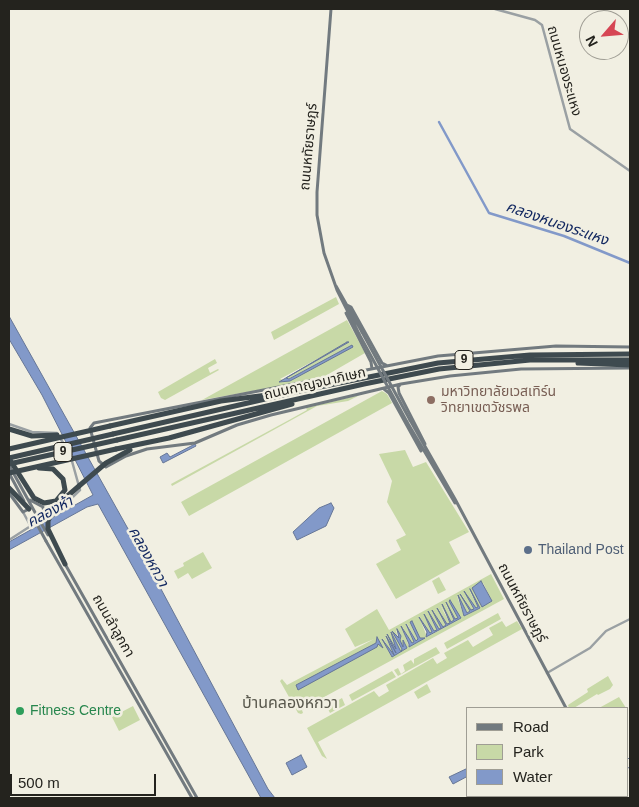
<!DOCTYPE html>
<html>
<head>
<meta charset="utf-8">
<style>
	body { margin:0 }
	#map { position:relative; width:639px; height:807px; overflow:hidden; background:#f1efe2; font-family:Arial,sans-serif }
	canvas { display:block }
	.frame { position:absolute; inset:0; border:10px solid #24231e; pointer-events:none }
	.legend { position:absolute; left:466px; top:707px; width:162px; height:90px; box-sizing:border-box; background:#f1efe2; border:1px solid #9f9d94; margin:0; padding:6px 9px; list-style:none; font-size:15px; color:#24231e }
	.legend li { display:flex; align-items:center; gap:10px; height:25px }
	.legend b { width:25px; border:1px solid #9f9d94 }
	.north { position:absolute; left:579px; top:10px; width:50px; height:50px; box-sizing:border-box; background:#f1efe2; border:1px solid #9f9d94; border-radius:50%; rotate:243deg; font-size:14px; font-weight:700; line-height:20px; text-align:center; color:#24231e }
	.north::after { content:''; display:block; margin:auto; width:18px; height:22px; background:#d64654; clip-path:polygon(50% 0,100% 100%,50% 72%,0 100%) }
	.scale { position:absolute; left:10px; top:774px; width:146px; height:22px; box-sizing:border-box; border:2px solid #24231e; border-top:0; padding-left:6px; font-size:15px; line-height:18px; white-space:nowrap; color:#24231e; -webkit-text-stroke:4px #f1efe2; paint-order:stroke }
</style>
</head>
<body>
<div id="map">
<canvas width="639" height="807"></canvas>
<div class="frame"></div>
<ul class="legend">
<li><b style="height:6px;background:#727a7f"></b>Road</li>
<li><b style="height:14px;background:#c8d9a7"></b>Park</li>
<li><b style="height:14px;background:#8299c9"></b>Water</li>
</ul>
<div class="north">N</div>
<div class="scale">500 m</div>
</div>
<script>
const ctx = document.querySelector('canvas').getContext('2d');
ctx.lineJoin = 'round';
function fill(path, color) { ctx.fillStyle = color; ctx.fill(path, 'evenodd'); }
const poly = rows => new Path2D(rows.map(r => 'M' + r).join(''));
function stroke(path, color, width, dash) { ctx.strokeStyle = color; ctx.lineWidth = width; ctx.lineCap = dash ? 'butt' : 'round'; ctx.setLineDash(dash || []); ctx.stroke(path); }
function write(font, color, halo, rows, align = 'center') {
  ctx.font = font + ' Arial,"Noto Sans Thai",sans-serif'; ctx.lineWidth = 5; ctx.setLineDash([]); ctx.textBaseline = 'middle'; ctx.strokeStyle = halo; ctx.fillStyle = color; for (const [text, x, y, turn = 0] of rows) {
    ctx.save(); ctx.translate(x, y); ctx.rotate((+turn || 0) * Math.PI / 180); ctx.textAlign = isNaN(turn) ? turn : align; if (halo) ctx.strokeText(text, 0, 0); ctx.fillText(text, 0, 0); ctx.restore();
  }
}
fill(poly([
	[336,297,339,304,274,340,271,332],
	[347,320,365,353,320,379,202,400],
	[349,342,286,378,289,379,352,346,290,381,280,379],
	[215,359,217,363,208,368,210,373,218,369,219,370,165,400,161,398,158,392],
	[382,391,387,394,392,403,189,516,181,502],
	[360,395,348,401,317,406,172,486,171,484,289,420,307,410,306,408],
	[405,450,413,467,426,462,469,532,449,542,460,563,396,599,376,564,401,550,396,540,406,535,387,502,392,481,379,454],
	[203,552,212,568,192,579,188,573,178,579,174,571,184,566,183,563],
	[491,574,504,599,326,696,302,710,303,713,301,714,298,713,280,681,282,679,287,685,374,639,355,647,345,629,377,609,389,630],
	[483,583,492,601,482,606,473,590],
	[469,590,480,608,464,616,457,596,467,613,470,611,461,594,471,610,474,610,465,592,476,609,478,607],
	[449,601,461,618,427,637,419,616,430,634,432,632,424,614,434,631,437,630,428,612,439,629,441,628,433,610,442,627,446,625,438,608,447,624,450,623,440,605,451,622,454,621,445,602,455,620,458,618],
	[410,622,420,639,425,638,409,647,402,626,411,643,414,642,406,625,407,624,416,641,418,640],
	[396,630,401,637,400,640,403,648,403,640,407,648,395,655,391,656,383,638,392,655,394,654,385,636,396,653,387,635,396,649,391,632,401,652,402,649,392,631,398,639],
	[439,577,446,590,438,594,432,581],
	[498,613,501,619,447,649,444,643],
	[502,621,506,627,517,621,522,629,318,742,327,759,322,756,307,728,374,691,379,697,389,691,386,685,433,658,437,664,447,658,444,653,468,640,473,647,493,635,489,628],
	[436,647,440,653,398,676,394,670,398,668,401,674,405,671,403,665,411,660,414,664,414,659],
	[392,671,396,677,352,701,349,695],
	[608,676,613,685,610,689,598,695,597,694,574,708,569,708,568,705,588,692,587,689],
	[427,684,431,692,418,699,414,692],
	[619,697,626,708,599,708],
	[342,698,345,705,330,713,327,707],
	[133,706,140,720,119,731,112,717]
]), '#c8d9a7');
const water = poly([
	[9,316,146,561,268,789,275,798,261,798,98,504,87,507,9,550,9,542,93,495,42,395,9,339,9,316],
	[347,342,349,342,286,378,289,379,352,345,353,347,290,381,279,382,347,342],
	[195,444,196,446,163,463,160,457,167,453,170,457,195,444],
	[331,503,334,508,326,526,297,540,293,532,319,508,331,503],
	[481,581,492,601,482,607,472,588,481,581],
	[470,589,480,608,464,616,458,595,467,613,470,611,460,594,471,610,474,609,464,591,476,608,478,607,470,589],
	[450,600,461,618,426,637,427,632,419,617,430,633,432,632,424,614,434,631,437,630,428,611,439,629,441,628,432,610,443,627,446,625,437,608,447,624,450,623,442,604,451,622,454,620,446,602,455,619,458,618,449,601,450,600],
	[412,621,420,638,425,638,409,647,409,644,401,626,412,643,414,642,406,624,416,641,418,639,410,622,412,621],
	[397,629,401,636,400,640,403,647,403,640,407,648,392,657,382,639,394,655,386,636,396,653,387,634,396,649,391,632,401,652,402,649,392,631,399,638,397,629],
	[377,637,383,648,378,644,377,647,298,690,296,685,376,643,377,637],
	[301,755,307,767,292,775,286,763,301,755],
	[468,768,468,776,453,784,449,777,468,768]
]);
fill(water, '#8299c9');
stroke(water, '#667696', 1);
stroke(poly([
	[628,759,630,757],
	[628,768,630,767]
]), '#667696', 1);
stroke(poly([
	[439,122,489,213,564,236,630,263]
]), '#8299c9', 2.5);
stroke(poly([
	[495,9,535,20,542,25,570,129,630,171],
	[9,424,32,432,57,433,70,454,80,490,52,517],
	[23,512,30,525],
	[30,525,47,519],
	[9,540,43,518],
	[547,673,590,648,606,631,630,619]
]), '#9aa0a3', 2.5);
stroke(poly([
	[331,9,317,192,317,215,324,253,337,290,359,334],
	[336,286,362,332],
	[347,305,351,307,382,363,386,365],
	[346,313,371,362,372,369],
	[630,347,556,346,438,356,94,423,90,428,99,461,106,467,126,456,147,449,195,443,237,425,271,415,401,384,450,376,521,369,630,368],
	[400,385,398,387,399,393,425,444],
	[384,389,389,393,421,451],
	[410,420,455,499,566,708],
	[407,422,455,503],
	[9,465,37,516],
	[9,473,24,501],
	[9,493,23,512,29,509],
	[30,500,43,507,45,520],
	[46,541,192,798],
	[65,564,197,798],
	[613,796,615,798]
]), '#727a7f', 3);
stroke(poly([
	[578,363,630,365],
	[110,426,221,401,275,394],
	[113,434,300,391,438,363,530,355,630,354],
	[117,440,364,384,439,369,530,360,630,360],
	[116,449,169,438,292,404],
	[10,460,34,498,44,503,56,501,65,490,63,479,53,469,39,468],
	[9,488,29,509],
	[44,512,57,505,79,486]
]), '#3e4a4f', 5);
stroke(poly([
	[362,332,410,420],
	[359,334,407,422],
	[37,516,48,535],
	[33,517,46,541]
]), '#727a7f', 3);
stroke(poly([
	[9,429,32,436,57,435],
	[9,449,110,426],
	[9,458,113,434],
	[9,464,117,440],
	[9,473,116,449],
	[79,486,106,463,130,450],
	[53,511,48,521,48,529,65,564]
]), '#3e4a4f', 5);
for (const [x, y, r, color] of [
	[431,400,5,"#8d6e63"],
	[528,550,5,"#5c6f8a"],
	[20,711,5,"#2e9e5b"]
]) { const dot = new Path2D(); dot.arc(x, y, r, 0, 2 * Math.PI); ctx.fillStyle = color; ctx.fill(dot); stroke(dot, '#f1efe2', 2); }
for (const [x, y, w] of [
	[464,360,18],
	[63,452,18]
]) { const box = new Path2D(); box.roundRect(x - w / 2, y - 9.5, w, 19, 4); ctx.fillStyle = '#f1efe2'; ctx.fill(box); stroke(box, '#24231e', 1); }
write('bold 12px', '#24231e', null, [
	["9",464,360],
	["9",63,452]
]);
write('14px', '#24231e', '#f1efe2', [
	["ถนนหนองระแหง",564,71,74],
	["ถนนหทัยราษฎร์",309,147,-85],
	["ถนนกาญจนาภิเษก",315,384,-13],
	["ถนนหทัยราษฎร์",522,603,62],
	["ถนนลำลูกกา",113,626,60]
]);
write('14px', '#785e54', '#f1efe2', [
	["มหาวิทยาลัยเวสเทิร์น",441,392],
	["วิทยาเขตวัชรพล",441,408]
], 'left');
write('14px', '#4e5e75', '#f1efe2', [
	["Thailand Post",538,550]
], 'left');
write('14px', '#27864d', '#f1efe2', [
	["Fitness Centre",30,711]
], 'left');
write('italic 15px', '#10265f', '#f1efe2', [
	["คลองหนองระแหง",557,224,19],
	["คลองห้า",50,512,-28],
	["คลองหกวา",148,557,61]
]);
write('16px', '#59584d', '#f1efe2', [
	["บ้านคลองหกวา",290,704]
]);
</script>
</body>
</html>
